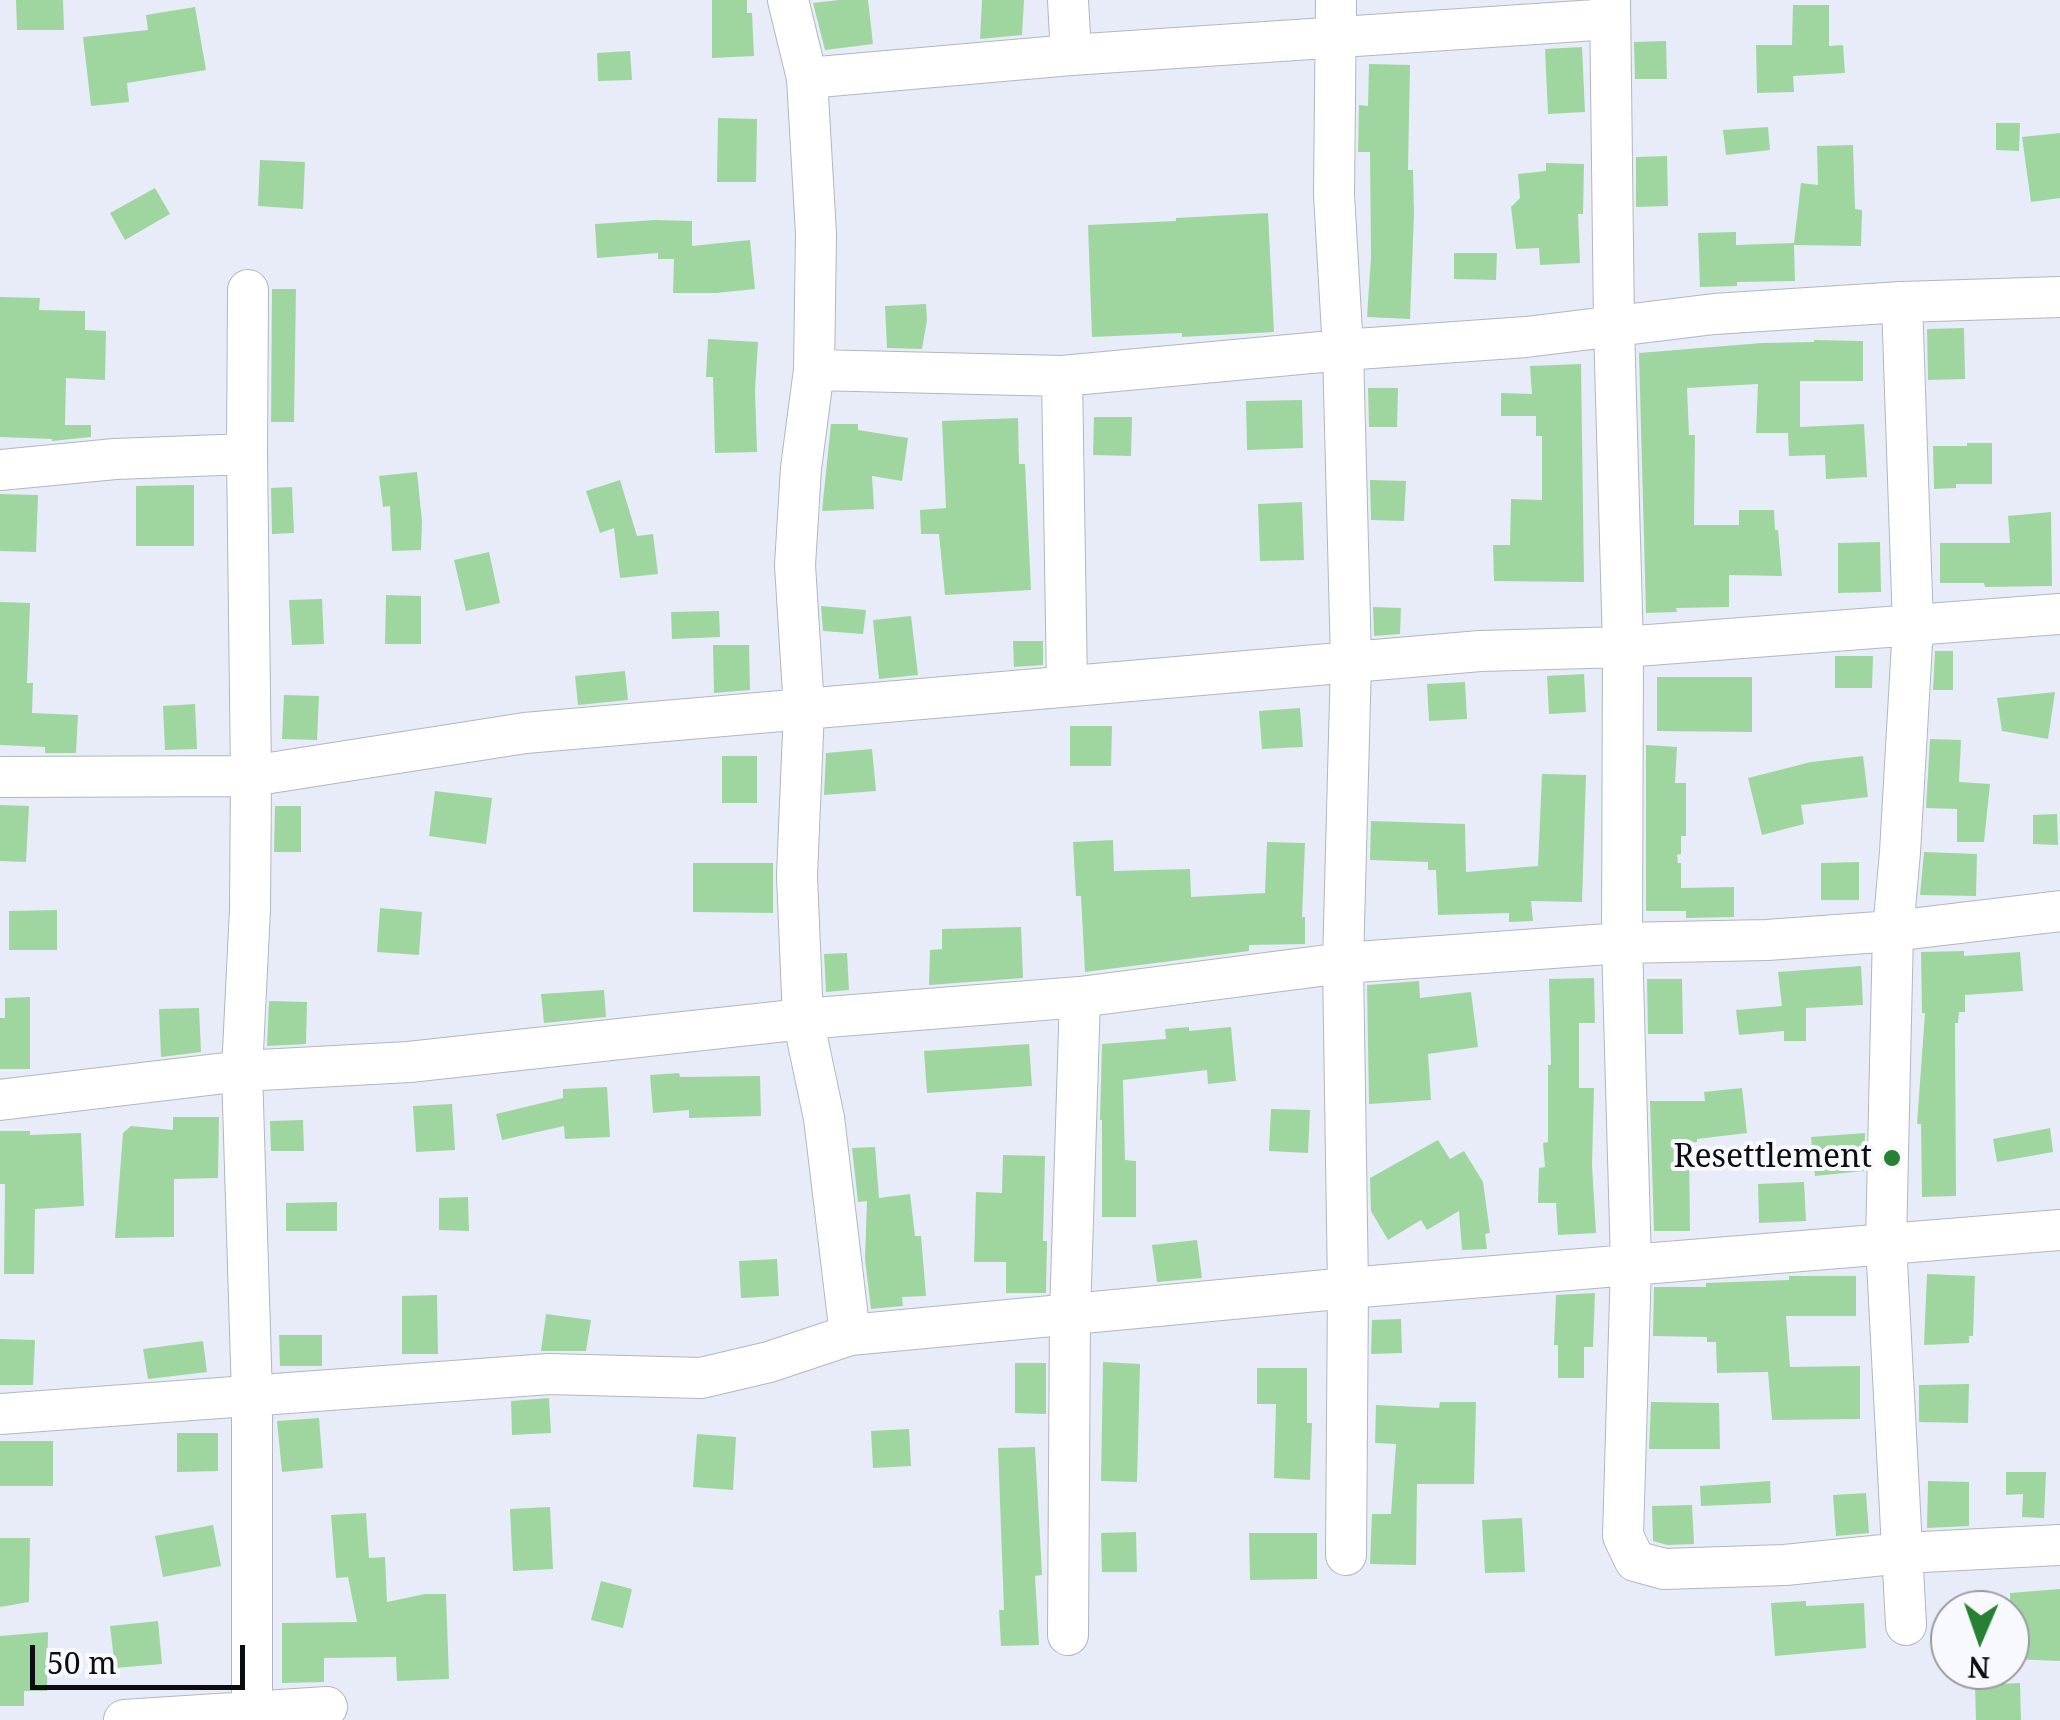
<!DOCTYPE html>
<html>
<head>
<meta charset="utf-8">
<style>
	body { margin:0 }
	#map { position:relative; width:2060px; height:1720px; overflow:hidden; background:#e8ecf8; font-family:"Noto Serif",serif }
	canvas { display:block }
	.north { position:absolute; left:1930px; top:1590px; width:100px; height:100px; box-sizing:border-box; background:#f8f9fe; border:2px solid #9a9b9f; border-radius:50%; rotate:182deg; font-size:28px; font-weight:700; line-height:40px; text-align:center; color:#0c0d10 }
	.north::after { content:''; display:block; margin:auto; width:35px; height:45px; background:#268232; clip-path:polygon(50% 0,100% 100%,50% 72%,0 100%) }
	.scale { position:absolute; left:30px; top:1645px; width:215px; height:45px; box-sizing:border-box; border:5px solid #0c0d10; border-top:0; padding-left:12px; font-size:30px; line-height:35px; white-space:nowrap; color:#0c0d10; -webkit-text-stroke:8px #f8f9fe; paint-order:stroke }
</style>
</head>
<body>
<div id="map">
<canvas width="2060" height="1720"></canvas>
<div class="north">N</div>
<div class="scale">50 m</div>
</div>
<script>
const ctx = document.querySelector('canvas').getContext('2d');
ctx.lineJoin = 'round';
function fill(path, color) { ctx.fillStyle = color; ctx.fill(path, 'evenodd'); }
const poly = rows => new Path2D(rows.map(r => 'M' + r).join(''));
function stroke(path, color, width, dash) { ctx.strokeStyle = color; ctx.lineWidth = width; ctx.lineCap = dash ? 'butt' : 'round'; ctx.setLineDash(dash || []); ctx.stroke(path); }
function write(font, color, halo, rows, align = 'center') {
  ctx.font = font + ' "Noto Serif",serif'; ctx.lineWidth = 8; ctx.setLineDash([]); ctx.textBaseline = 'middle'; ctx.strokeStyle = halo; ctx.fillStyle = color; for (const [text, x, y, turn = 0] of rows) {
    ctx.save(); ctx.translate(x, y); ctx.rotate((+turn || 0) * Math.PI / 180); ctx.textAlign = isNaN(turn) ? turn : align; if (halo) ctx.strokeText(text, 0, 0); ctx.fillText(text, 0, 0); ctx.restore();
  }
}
fill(poly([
	[16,0,63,0,64,30,17,30],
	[712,0,747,0,747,13,752,13,754,56,712,58],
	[839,0,868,0,873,44,825,50,813,3],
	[982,0,1024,0,1022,35,980,39],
	[1793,5,1829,5,1829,46,1843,45,1845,73,1793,76,1794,92,1757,93,1756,45,1792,45],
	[195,7,206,70,127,83,129,102,91,106,83,37,148,30,146,15],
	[1666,41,1667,79,1635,79,1634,42],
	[1582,47,1585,112,1548,114,1545,49],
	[630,51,632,80,598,81,597,53],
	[1369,64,1410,65,1408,170,1413,170,1414,213,1410,319,1367,317,1371,258,1370,152,1358,152,1359,105,1368,106],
	[718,118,757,119,756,182,717,182],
	[1996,123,2020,123,2019,151,1996,150],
	[1768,127,1770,150,1726,155,1723,130],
	[2060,133,2060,198,2031,202,2022,137],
	[1853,145,1855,209,1862,210,1861,246,1794,245,1795,281,1737,282,1737,286,1700,287,1698,233,1736,232,1736,245,1794,243,1801,183,1818,185,1817,146],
	[1667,156,1668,206,1636,207,1636,157],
	[260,160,305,162,303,209,258,206],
	[1546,163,1584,164,1583,214,1578,214,1580,263,1540,265,1539,248,1516,249,1511,207,1520,198,1518,174,1546,171],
	[155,188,170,214,125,240,110,213],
	[1268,213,1274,332,1182,337,1182,333,1092,337,1088,225,1176,221,1176,218],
	[655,220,692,221,692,246,750,240,755,289,716,293,673,293,674,259,658,259,658,253,597,258,595,224],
	[1454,253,1497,253,1496,280,1454,279],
	[272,289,296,289,294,422,271,422],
	[0,297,40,298,39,310,85,311,85,330,106,331,105,380,66,378,65,425,91,425,91,437,52,441,52,439,0,437],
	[926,304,927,320,922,349,887,348,885,306],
	[1964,328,1965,379,1928,380,1927,329],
	[708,339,758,342,755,390,757,452,715,453,713,377,706,377],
	[1814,340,1863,341,1863,381,1800,381,1800,427,1864,424,1867,477,1826,479,1825,455,1789,456,1788,433,1756,433,1758,384,1687,388,1689,435,1695,435,1694,525,1739,525,1739,510,1774,510,1775,530,1778,530,1782,576,1729,575,1729,607,1676,608,1677,612,1646,613,1639,353,1762,343,1814,342],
	[1581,364,1584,582,1494,581,1493,545,1510,545,1511,499,1542,500,1542,436,1536,436,1536,416,1501,416,1501,393,1532,394,1530,366],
	[1368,388,1398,388,1397,427,1369,427],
	[1302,400,1303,448,1247,450,1246,401],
	[1094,417,1132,417,1131,456,1093,455],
	[1018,418,1019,464,1025,464,1031,590,945,595,939,534,921,534,920,510,946,508,942,421],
	[831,424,858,424,858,430,908,438,902,481,872,476,874,509,822,511],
	[1967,443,1992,443,1992,484,1956,484,1956,488,1934,489,1933,446,1967,446],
	[417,472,422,521,421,550,392,551,390,506,383,507,379,476],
	[620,480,637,536,653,534,658,574,620,578,614,528,600,533,586,491],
	[1370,480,1406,481,1404,521,1371,520],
	[194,485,194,546,136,546,136,486],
	[292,487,294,533,272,534,271,488],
	[0,494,38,495,36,552,0,551],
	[1302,502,1304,560,1260,561,1258,504],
	[2051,512,2052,586,1985,587,1984,583,1940,583,1940,543,2010,543,2008,516],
	[1880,542,1881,592,1838,593,1838,543],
	[489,552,500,603,466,611,454,560],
	[386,595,421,596,421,644,385,644],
	[322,599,324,644,292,645,289,600],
	[0,602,30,603,27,683,33,683,32,713,78,715,76,753,45,753,45,747,0,745],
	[821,606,866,610,863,634,823,631],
	[1373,607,1401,608,1400,634,1374,636],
	[719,611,720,637,672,639,671,612],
	[911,616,918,675,879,679,873,620],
	[1013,641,1043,641,1043,665,1014,667],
	[713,645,749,645,750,690,714,693],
	[1935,651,1953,651,1953,690,1933,690],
	[1835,656,1873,656,1872,688,1835,688],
	[625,671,628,700,578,705,575,676],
	[1584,674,1586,712,1549,714,1547,676],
	[1657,677,1752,677,1752,732,1657,731],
	[1465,682,1467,719,1429,721,1427,684],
	[2055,692,2048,739,2002,731,1997,698],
	[284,695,319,696,317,740,282,739],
	[195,704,197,749,165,750,163,706],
	[1300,708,1303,747,1262,749,1259,711],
	[1070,726,1112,726,1111,766,1070,766],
	[1930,739,1961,740,1959,782,1990,784,1984,842,1957,842,1957,809,1926,808],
	[1646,745,1677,747,1675,783,1686,783,1686,836,1681,836,1681,854,1677,855,1678,863,1681,863,1681,888,1734,887,1734,917,1686,918,1686,911,1646,911],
	[872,749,876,791,824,795,826,753],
	[722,756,757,756,757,803,722,803],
	[1863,756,1868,797,1801,805,1804,824,1762,835,1748,778,1811,762],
	[1542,774,1586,775,1582,902,1531,901,1533,921,1509,922,1509,913,1438,915,1436,870,1428,870,1428,862,1370,860,1371,821,1465,824,1466,872,1538,866],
	[435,791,492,798,486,844,429,836],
	[0,805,29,806,26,862,0,861],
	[275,806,301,806,301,852,274,852],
	[2057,814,2058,845,2033,844,2033,815],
	[1113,840,1114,871,1190,869,1191,897,1265,893,1267,842,1305,843,1302,917,1305,917,1305,944,1249,945,1249,951,1085,972,1081,896,1076,896,1073,842],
	[1924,852,1977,854,1976,896,1920,895],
	[1859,862,1859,900,1821,900,1821,863],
	[693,863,773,863,773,913,693,912],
	[380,908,422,912,419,955,377,952],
	[57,910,57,950,9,950,9,911],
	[1021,927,1023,978,929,985,930,950,942,949,942,929],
	[1964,951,1964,956,2020,952,2023,991,1965,995,1965,1012,1959,1012,1958,1023,1955,1023,1956,1196,1922,1197,1921,1124,1917,1124,1925,1013,1922,1013,1921,952],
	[847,953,849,990,826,992,824,954],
	[1861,966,1863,1005,1806,1008,1806,1041,1784,1041,1784,1031,1739,1035,1736,1010,1782,1006,1778,972],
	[1594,978,1595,1023,1579,1023,1579,1088,1594,1088,1592,1165,1596,1233,1558,1235,1556,1203,1538,1203,1539,1168,1545,1167,1543,1143,1548,1142,1548,1065,1551,1065,1549,979],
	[1647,979,1682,979,1683,1034,1648,1034],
	[1419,981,1420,998,1471,992,1478,1047,1428,1054,1431,1100,1369,1104,1367,985],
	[604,990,606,1017,544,1023,541,994],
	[30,997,30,1069,0,1069,0,1018,5,1018,5,998],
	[269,1001,307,1002,306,1044,267,1046],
	[199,1008,201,1052,161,1057,159,1009],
	[1189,1027,1189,1031,1231,1027,1236,1081,1208,1084,1207,1070,1123,1080,1125,1160,1136,1161,1136,1217,1102,1217,1102,1120,1100,1120,1102,1044,1166,1039,1165,1029],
	[1029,1044,1032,1086,927,1093,924,1051],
	[679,1073,680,1077,760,1076,761,1116,689,1118,689,1110,653,1113,650,1075],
	[607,1087,610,1137,565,1139,564,1126,502,1140,496,1114,563,1098,563,1089],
	[1742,1088,1747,1133,1697,1139,1697,1142,1689,1143,1690,1231,1654,1231,1650,1101,1705,1101,1704,1092],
	[452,1104,455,1150,416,1152,413,1106],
	[1271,1109,1310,1110,1308,1153,1269,1151],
	[173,1117,219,1117,218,1178,174,1179,174,1237,115,1238,123,1133,131,1126,173,1130],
	[303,1120,304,1151,271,1151,270,1121],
	[2050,1128,2053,1152,1997,1162,1993,1139],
	[0,1131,30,1131,30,1135,81,1133,84,1206,35,1209,34,1274,4,1274,5,1184,0,1184],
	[1865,1133,1864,1171,1815,1176,1811,1137],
	[1438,1140,1450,1159,1464,1151,1483,1182,1490,1233,1485,1234,1487,1249,1462,1250,1459,1211,1427,1230,1421,1220,1388,1240,1371,1211,1370,1178],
	[875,1147,879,1198,910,1194,915,1236,921,1236,926,1296,902,1297,903,1306,871,1309,865,1259,867,1201,858,1202,852,1148],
	[1003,1155,1045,1156,1043,1241,1047,1241,1046,1293,1006,1293,1006,1262,974,1262,976,1192,1002,1193],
	[1804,1182,1806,1221,1759,1223,1758,1184],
	[468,1197,469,1231,439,1230,439,1198],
	[337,1202,337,1231,286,1231,286,1203],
	[1197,1240,1202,1278,1157,1282,1152,1245],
	[777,1259,779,1296,741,1298,739,1261],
	[1927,1274,1975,1276,1973,1336,1969,1336,1969,1343,1924,1345],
	[1789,1276,1856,1276,1856,1316,1786,1316,1790,1367,1860,1366,1860,1419,1772,1420,1768,1372,1717,1373,1716,1342,1707,1342,1707,1337,1653,1336,1654,1287,1706,1287,1706,1283,1789,1280],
	[1595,1293,1593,1347,1584,1347,1584,1378,1558,1378,1558,1345,1554,1345,1556,1295],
	[437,1295,438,1354,402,1354,402,1296],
	[546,1314,591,1320,586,1351,541,1351],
	[1401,1319,1402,1353,1371,1354,1372,1320],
	[279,1335,322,1335,322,1366,280,1366],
	[0,1339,35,1340,33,1385,0,1385],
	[203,1341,207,1372,148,1379,143,1349],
	[1103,1362,1140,1364,1137,1482,1101,1481],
	[1015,1363,1046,1363,1046,1414,1015,1413],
	[1257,1368,1307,1368,1307,1423,1312,1423,1310,1480,1274,1478,1276,1404,1257,1404],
	[1969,1384,1968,1423,1919,1422,1919,1385],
	[549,1398,551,1433,512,1435,511,1401],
	[1440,1402,1476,1402,1474,1484,1417,1484,1416,1565,1370,1564,1372,1514,1391,1514,1396,1444,1375,1443,1376,1405,1439,1408],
	[1651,1402,1719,1403,1720,1449,1649,1449],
	[319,1418,323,1468,282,1472,277,1421],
	[909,1429,911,1466,873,1468,871,1431],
	[177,1433,218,1433,218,1471,177,1472],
	[697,1434,736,1437,733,1490,693,1487],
	[0,1441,53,1441,53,1486,0,1486],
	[1035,1447,1042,1575,1035,1576,1039,1645,1001,1646,999,1610,1004,1610,998,1448],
	[2006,1472,2046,1472,2044,1518,2022,1517,2023,1494,2006,1495],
	[1770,1481,1771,1503,1701,1506,1700,1486],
	[1928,1481,1969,1482,1969,1526,1927,1528],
	[1866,1493,1869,1533,1836,1536,1833,1495],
	[1692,1505,1694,1544,1667,1545,1653,1541,1652,1506],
	[550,1507,553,1569,513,1571,510,1509],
	[366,1513,369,1558,385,1557,387,1602,425,1594,446,1594,449,1679,397,1681,396,1657,324,1658,324,1682,282,1683,282,1623,357,1622,348,1577,336,1578,331,1515],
	[1522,1518,1525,1572,1485,1573,1482,1520],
	[213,1525,221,1566,163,1577,155,1536],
	[1136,1532,1137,1572,1102,1572,1101,1533],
	[1249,1533,1317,1533,1317,1579,1250,1580],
	[0,1538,30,1538,29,1602,0,1607],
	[601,1581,632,1589,623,1628,591,1620],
	[2060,1589,2060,1661,2010,1659,2010,1593],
	[1806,1601,1806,1606,1864,1603,1866,1648,1775,1656,1771,1603],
	[158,1621,162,1664,115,1668,110,1626],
	[48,1632,47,1691,24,1691,24,1706,0,1706,0,1636],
	[2020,1683,2021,1720,1976,1720,1975,1685]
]), '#9fd6a0');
const minor = poly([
	[788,0,807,78,816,234,814,370,801,468,795,565,804,709,797,876,803,1019,824,1118,850,1335],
	[1068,0,1071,55],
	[1336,0,1334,195,1343,350,1351,661,1343,963,1348,1288,1346,1555],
	[1610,0,1614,326,1623,647,1622,943,1631,1264,1623,1536,1635,1561,1664,1569,1785,1565,1903,1553,2060,1545],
	[807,78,1071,55,1610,19],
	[248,290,247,454,251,776,250,909,242,1071,252,1396,252,1712],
	[1902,302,1913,626,1900,852,1893,931,1886,1243,1906,1625],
	[814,370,1062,376,1343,350,1526,337,1714,314,1902,302,2060,297],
	[1062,376,1067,686],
	[0,470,115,459,247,454],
	[0,777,251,776,525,733,1480,651,1623,647,2060,614],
	[0,1100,242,1071,409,1062,803,1019,1080,997,1343,963,1622,943,1767,940,1893,931,2060,911],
	[0,1414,549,1374,701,1378,769,1362,850,1335,1348,1288,2060,1230],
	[1068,1635,1070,1314,1080,997],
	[124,1720,327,1707]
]);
stroke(minor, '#b2b6c1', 42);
stroke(minor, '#fff', 40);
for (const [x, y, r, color] of [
	[1892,1158,10,"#268232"]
]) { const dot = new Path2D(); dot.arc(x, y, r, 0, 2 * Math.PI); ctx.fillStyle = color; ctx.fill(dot); stroke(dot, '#f8f9fe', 4); }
write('32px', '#0c0d10', '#f8f9fe', [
	["Resettlement",1872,1158]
], 'right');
</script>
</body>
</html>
